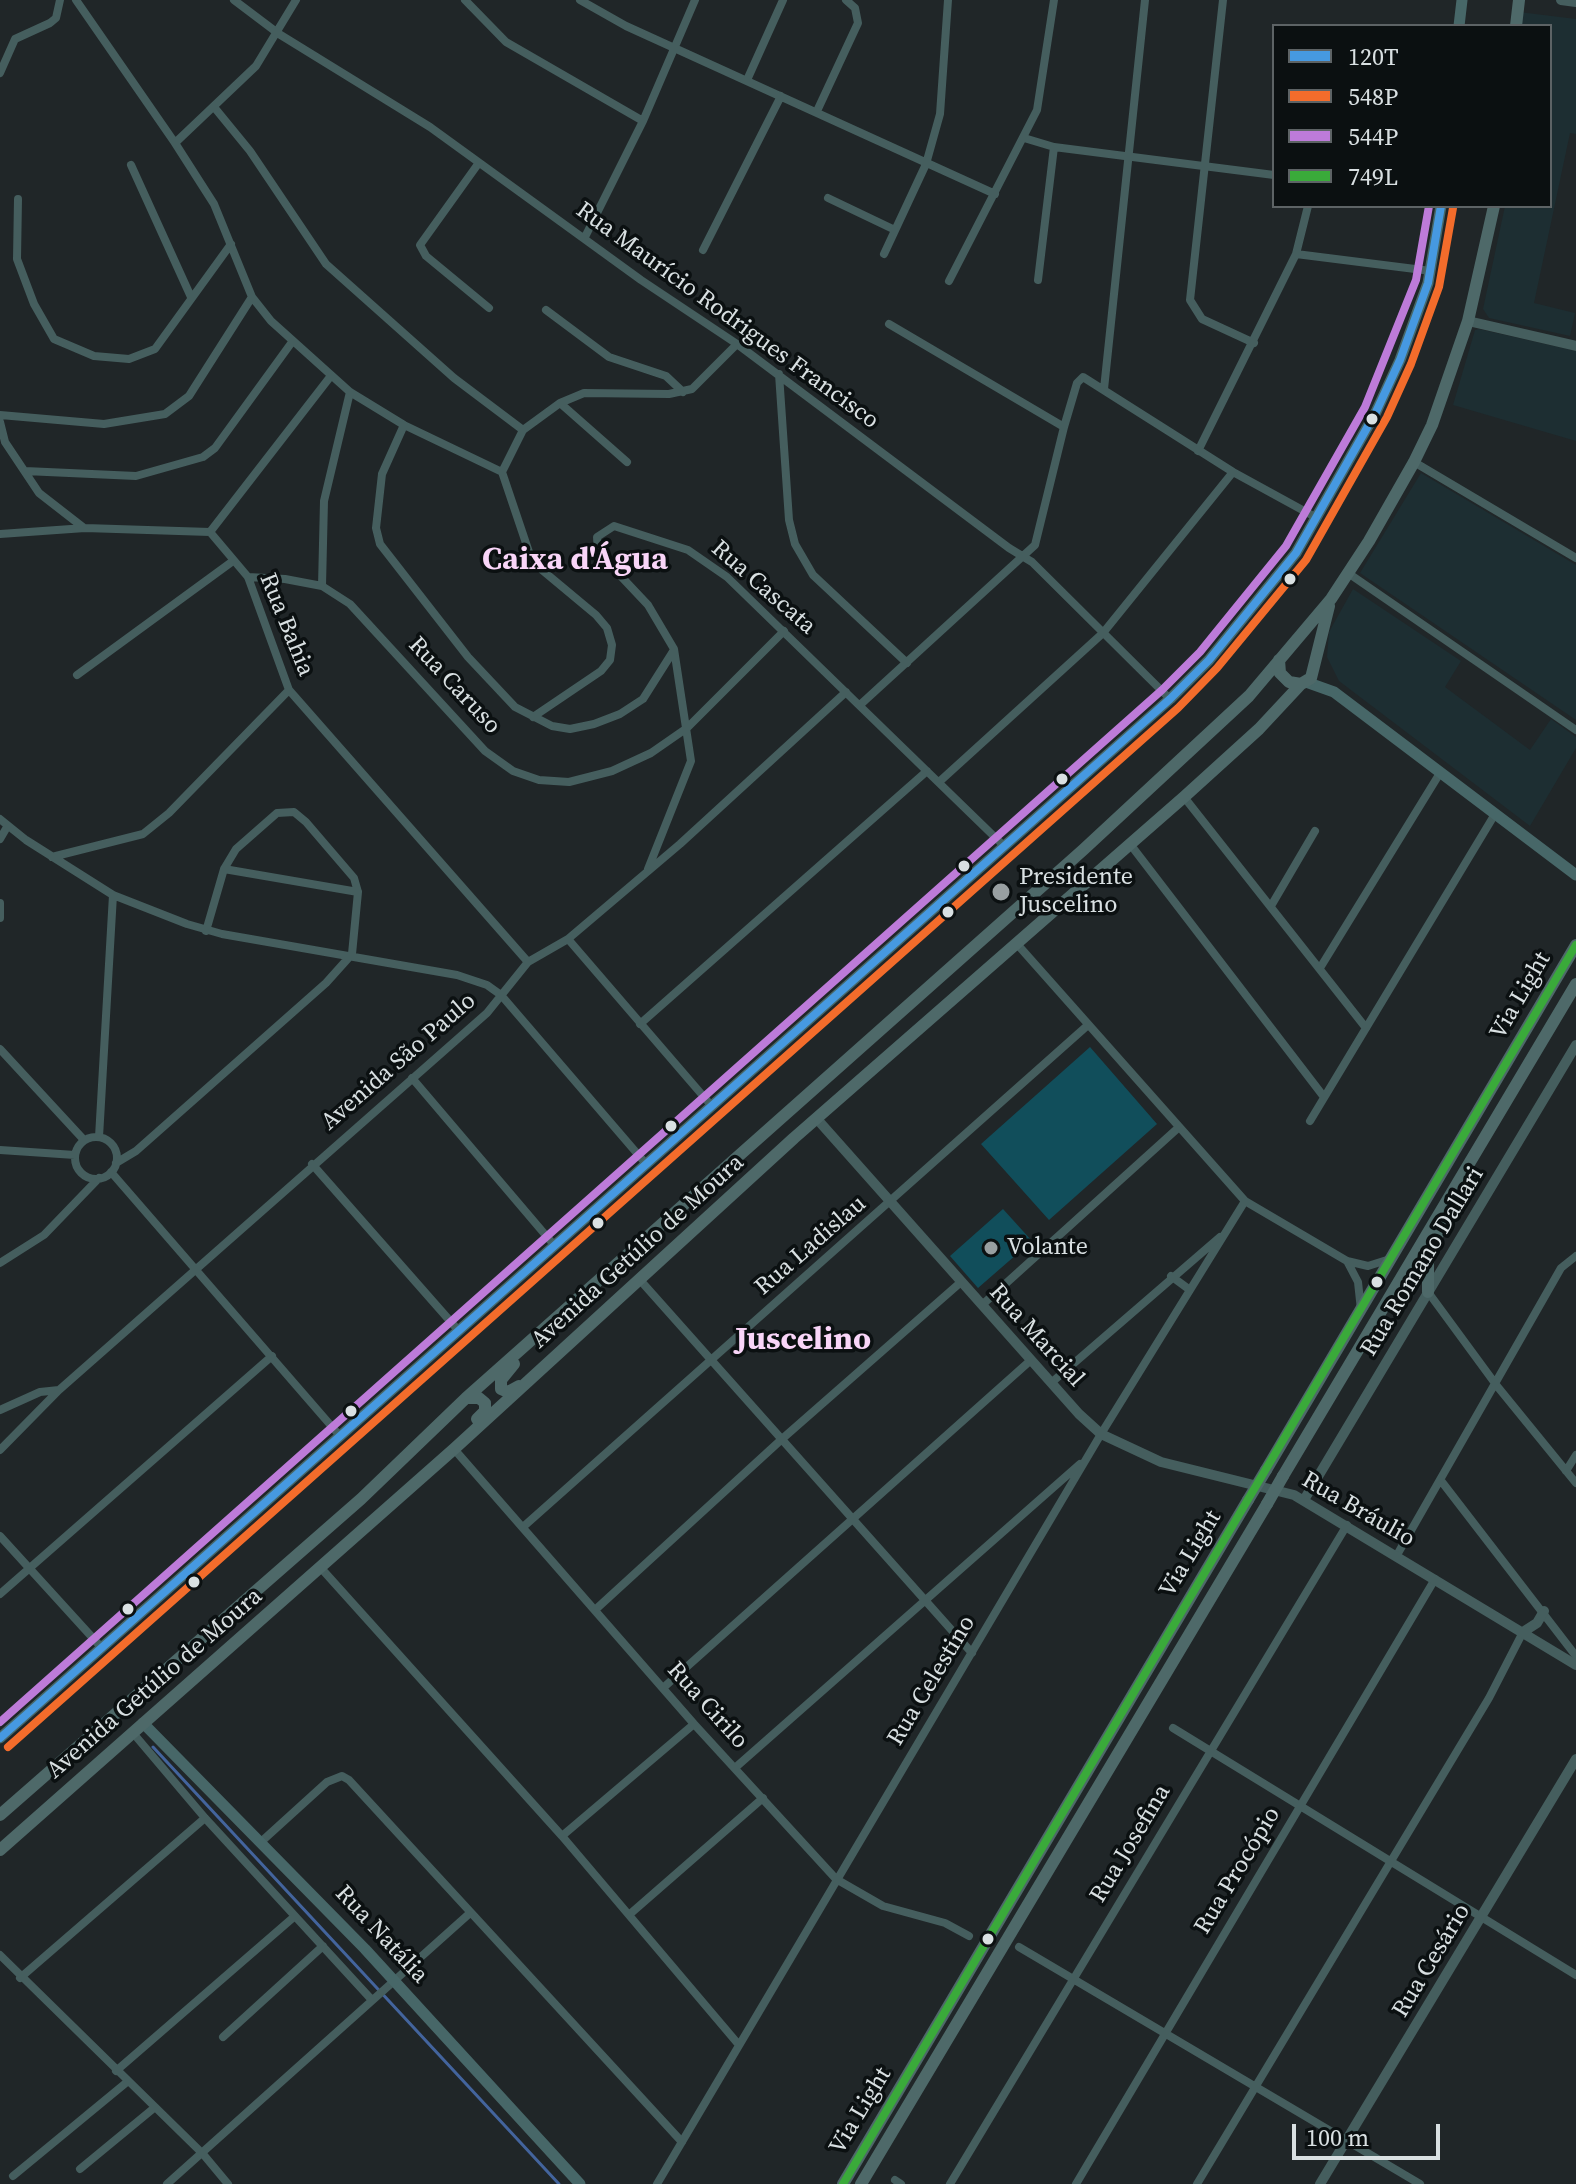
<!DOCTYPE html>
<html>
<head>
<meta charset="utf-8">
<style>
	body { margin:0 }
	#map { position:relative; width:1576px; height:2184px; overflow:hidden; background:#202628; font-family:"Source Serif 4",serif }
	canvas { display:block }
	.legend { position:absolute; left:1272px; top:24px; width:280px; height:184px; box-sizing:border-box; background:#0b1011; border:2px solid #5d6365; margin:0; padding:10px 14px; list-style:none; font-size:24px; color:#d9e0e2 }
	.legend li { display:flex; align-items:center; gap:16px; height:40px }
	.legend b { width:40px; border:2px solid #5d6365 }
	.scale { position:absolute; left:1292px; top:2124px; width:148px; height:36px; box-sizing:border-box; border:4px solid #d9e0e2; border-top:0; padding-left:10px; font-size:24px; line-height:28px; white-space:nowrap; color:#d9e0e2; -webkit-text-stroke:6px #0b1011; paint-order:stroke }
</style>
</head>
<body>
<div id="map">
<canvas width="1576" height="2184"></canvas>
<ul class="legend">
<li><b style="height:10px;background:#4699e1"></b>120T</li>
<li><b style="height:10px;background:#f36c2b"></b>548P</li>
<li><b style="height:10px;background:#bd7bd9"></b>544P</li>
<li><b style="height:10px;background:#3aaa3a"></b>749L</li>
</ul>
<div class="scale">100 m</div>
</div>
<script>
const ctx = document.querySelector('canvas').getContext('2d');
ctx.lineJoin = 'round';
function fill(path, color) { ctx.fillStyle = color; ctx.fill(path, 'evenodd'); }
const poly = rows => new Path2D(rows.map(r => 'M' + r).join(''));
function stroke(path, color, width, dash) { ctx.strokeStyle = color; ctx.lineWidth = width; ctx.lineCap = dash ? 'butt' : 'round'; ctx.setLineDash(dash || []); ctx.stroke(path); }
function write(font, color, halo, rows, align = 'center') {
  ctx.font = font + ' "Source Serif 4",serif'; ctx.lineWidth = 7; ctx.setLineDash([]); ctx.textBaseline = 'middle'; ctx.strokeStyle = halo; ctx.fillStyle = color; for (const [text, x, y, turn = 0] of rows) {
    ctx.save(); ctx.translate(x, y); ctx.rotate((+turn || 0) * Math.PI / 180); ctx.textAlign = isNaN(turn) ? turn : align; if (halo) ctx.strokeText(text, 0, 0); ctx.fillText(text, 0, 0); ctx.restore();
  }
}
fill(poly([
	[1519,12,1576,19,1576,134,1570,133,1534,303,1575,313,1570,336,1489,318,1483,309,1505,206,1550,206,1550,26,1518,26],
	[1479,329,1576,351,1576,441,1453,405,1475,330],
	[1421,473,1576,565,1576,720,1360,573],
	[1353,589,1461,661,1445,687,1530,750,1551,719,1576,737,1576,748,1530,826,1339,681,1327,657,1329,632]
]), '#1d2e32');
fill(poly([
	[1090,1047,1157,1124,1049,1220,981,1144],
	[1003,1209,1032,1241,978,1288,950,1256]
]), '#114e5b');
stroke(poly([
	[153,1747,559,2184]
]), '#43649d', 3);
stroke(poly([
	[76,0,175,143,214,204,252,297,271,321,350,392,404,425,502,472],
	[234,0,279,34,430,127,641,280,737,344,1009,548,1032,562,1170,699],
	[465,0,506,42,643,121],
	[580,0,626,26,995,194],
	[1223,0,1190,300,1202,319,1254,343],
	[0,73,15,39,50,23,56,18,60,0],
	[747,80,783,0],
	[214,107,250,151,326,264,454,378,523,430],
	[817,111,858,23,855,8,846,0],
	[1024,138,1054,147,1274,175],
	[175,143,256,66,296,0],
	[478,164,420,245,426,256,489,308],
	[131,165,191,297],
	[828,198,895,230],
	[18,199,17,259,34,304,54,339,94,356,129,359,155,349,231,244],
	[585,237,643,121,695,0],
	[703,250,781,96],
	[884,254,926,164,940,114,948,0],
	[1296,254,1431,271],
	[1038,280,1054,147],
	[949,281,1037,110,1054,0],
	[546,310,609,357,666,376,683,392],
	[889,324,1064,427],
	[779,374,789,520,795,544,813,575,907,663],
	[1104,389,1145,0],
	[560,403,627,462],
	[0,415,104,424,165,414,189,396,252,297],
	[0,422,5,442,39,493,84,528],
	[404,425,382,474,376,528,380,544,468,657,515,707,552,726,570,729,594,724,620,714,643,699,674,650],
	[1198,451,1296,254,1308,206],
	[1414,462,1576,558],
	[25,471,136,476,203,457,215,448,292,342],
	[210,532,330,377],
	[0,534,85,528,210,532,248,577,289,690,528,962],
	[1348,573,1576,730],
	[248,577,285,579,322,586,350,604,485,751,513,771,539,780,569,782,612,771,651,753,687,728,784,631],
	[322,586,324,501,350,392],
	[77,675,233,561],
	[861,704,1035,545,1064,427,1077,383,1083,377,1233,472,1317,518],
	[533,717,601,671,610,660,612,645,607,628,596,615,542,570,529,552,502,472,523,430,560,403,584,393,669,394,692,389,737,344],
	[939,782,1103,633,1233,472],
	[1184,797,1366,1028],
	[0,819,26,840,113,895,187,924,222,934,457,975,487,985,501,995,647,1165],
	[0,839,7,827],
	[1130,844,1324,1097],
	[52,857,143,834,169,813,289,690],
	[224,869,358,892],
	[648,869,691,761,674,649,648,605,598,552,597,537,614,526,688,550,727,577,1004,846],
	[0,903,0,918],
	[1271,906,1315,831],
	[568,939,710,1104],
	[1017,944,1245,1201,1347,1261,1368,1266,1390,1259],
	[1320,968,1440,773],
	[640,1024,927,771],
	[0,1049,84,1140],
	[412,1078,554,1245],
	[1310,1121,1495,814],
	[99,1137,113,895],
	'75 1158a21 21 0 1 1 42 0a21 21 0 1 1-42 0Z',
	[0,1150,75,1155],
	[116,1163,136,1151,326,983,352,954,358,892,354,878,306,822,294,812,277,813,236,849,224,869,206,931],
	[312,1164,458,1330],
	[111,1172,340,1436],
	[1347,1261,1358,1282,1361,1310],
	[0,1263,44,1235,99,1178],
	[1171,1276,1190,1290],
	[640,1280,972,1653],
	[1428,1292,1497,1386,1576,1483],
	[982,1305,1178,1128],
	[1051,1383,1220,1237],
	[0,1410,40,1392,59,1390,487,1013,528,962,568,939,680,844,846,692],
	[454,1449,694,1724,836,1879,883,1906,945,1923,969,1936],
	[0,1450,59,1390],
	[1566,1471,1576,1455],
	[1442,1482,1576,1656],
	[523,1527,1088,1025],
	[0,1536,101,1647],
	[1397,1555,1561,1268,1576,1256],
	[320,1567,562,1836,739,2045],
	[0,1594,272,1356],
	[595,1610,782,1439,961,1282],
	[663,1688,1031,1360],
	[1173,1728,1576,1975],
	[133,1733,205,1818,371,1999],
	[736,1767,1080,1464],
	[562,1836,694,1724],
	[262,1841,327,1782,342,1776,349,1780,682,2142],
	[630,1914,763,1798],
	[1019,1947,1420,2184],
	[0,1955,203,2154,228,2184],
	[20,1978,205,1818],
	[223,2037,323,1946],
	[116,2071,295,1916],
	[80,2169,154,2108],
	[13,2176,127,2082],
	[895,2180,901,2184],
	[167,2184,470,1913],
	[657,2184,1101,1434,1245,1201],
	[950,2184,1347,1525],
	[1076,2184,1435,1579],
	[1197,2184,1489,1698,1523,1632]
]), '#455e5e', 8);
stroke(poly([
	[1561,0,1576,2],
	[1468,321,1576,346],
	[817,1119,1079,1414,1101,1434,1161,1462,1294,1495,1576,1665],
	[1304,1500,1576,1045],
	[1523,1632,1537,1623,1544,1611],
	[1320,2184,1576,1759]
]), '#455e5e', 10);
stroke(poly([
	[1459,26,1462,0],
	[1306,682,1334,692,1576,875],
	[143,1723,365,1949,580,2184],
	[0,1738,1170,699,1209,660,1296,553,1376,412,1400,360,1428,283,1441,206]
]), '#476768', 11);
stroke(poly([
	[1516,26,1519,0],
	[1279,660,1280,673,1289,682,1301,684,1311,678,1329,606],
	[1428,1292,1428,1262,1445,1214],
	[514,1364,501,1380,501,1389,508,1392,519,1386],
	[466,1398,479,1398,485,1403,485,1411,477,1419],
	[1266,1470,1576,945],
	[1283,1476,1576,984],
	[0,1815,361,1499,466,1398,1083,850,1249,696,1331,599,1369,541,1414,462,1432,425,1468,321,1494,206],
	[0,1850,454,1449,794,1138,1184,797,1259,729,1301,684],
	[843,2184,1248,1500],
	[861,2184,1267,1504]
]), '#4e6969', 12);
stroke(poly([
	[1248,1500,1266,1470],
	[1267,1504,1283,1476]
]), '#4e6969', 12);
stroke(poly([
	[0,1738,1170,699,1209,660,1296,553,1376,412,1400,360,1428,283,1441,206]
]), '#4699e1', 8);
stroke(poly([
	[8,1747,1178,708,1217,668,1306,560,1387,417,1411,364,1439,287,1453,208]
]), '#f36c2b', 8);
stroke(poly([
	[0,1722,1162,690,1200,652,1286,546,1365,407,1416,280,1429,206]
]), '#bd7bd9', 8);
stroke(poly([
	[843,2184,1576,945]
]), '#3aaa3a', 8);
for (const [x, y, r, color] of [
	[1372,419,7,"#d9e0e2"],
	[1290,579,7,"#d9e0e2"],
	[1062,779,7,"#d9e0e2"],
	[964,866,7,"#d9e0e2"],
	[1001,892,10,"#989fa1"],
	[948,912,7,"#d9e0e2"],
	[671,1126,7,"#d9e0e2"],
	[598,1223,7,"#d9e0e2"],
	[991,1248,8,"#989fa1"],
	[1377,1282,7,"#d9e0e2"],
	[351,1411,7,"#d9e0e2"],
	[194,1582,7,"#d9e0e2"],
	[128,1609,7,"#d9e0e2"],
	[988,1939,7,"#d9e0e2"]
]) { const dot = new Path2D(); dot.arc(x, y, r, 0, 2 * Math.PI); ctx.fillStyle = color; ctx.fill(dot); stroke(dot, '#0b1011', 3); }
write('24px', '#d9e0e2', '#0b1011', [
	["Rua Maurício Rodrigues Francisco",727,316,36],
	["Rua Cascata",763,588,41],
	["Rua Bahia",286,625,68],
	["Rua Caruso",454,686,47],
	["Via Light",1521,996,-60],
	["Avenida São Paulo",399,1062,-41],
	["Rua Ladislau",811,1246,-41],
	["Avenida Getúlio de Moura",638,1252,-42],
	["Rua Romano Dallari",1423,1262,-59],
	["Rua Marcial",1036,1336,48],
	["Rua Bráulio",1358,1510,30],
	["Via Light",1191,1554,-59],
	["Rua Celestino",932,1681,-59],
	["Avenida Getúlio de Moura",155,1684,-41],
	["Rua Cirilo",707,1706,48],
	["Rua Josefina",1131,1844,-59],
	["Rua Procópio",1238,1871,-59],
	["Rua Natália",381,1935,47],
	["Rua Cesário",1432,1961,-59],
	["Via Light",861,2111,-59]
]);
write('24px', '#d9e0e2', '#0b1011', [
	["Presidente",1019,878],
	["Juscelino",1019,906],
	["Volante",1007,1248]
], 'left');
write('bold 32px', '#f9d5f8', '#0b1011', [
	["Caixa d'Água",575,561],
	["Juscelino",803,1341]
]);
</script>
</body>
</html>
